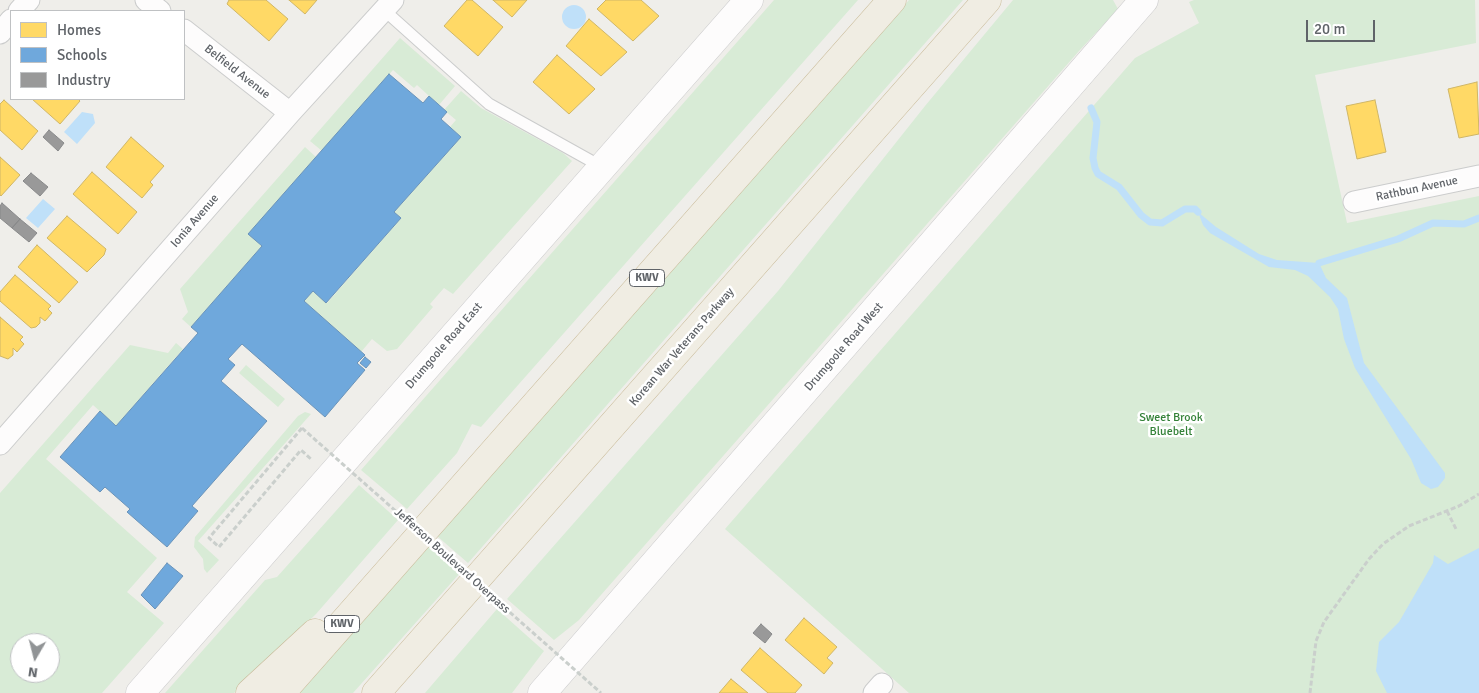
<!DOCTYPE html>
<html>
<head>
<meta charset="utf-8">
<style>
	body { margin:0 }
	#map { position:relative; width:1479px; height:693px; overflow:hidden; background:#efeeea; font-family:Signika,sans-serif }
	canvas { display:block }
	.legend { position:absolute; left:10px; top:10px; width:175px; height:90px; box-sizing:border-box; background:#fff; border:1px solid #bfc1c3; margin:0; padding:6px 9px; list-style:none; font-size:15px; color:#5f6368 }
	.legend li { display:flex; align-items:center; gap:10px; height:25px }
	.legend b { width:25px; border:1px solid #bfc1c3 }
	.north { position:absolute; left:10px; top:633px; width:50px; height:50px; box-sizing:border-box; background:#fff; border:1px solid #bfc1c3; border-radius:50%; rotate:188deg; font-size:14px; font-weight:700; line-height:20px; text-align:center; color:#5f6368 }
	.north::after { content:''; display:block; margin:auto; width:18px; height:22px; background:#919496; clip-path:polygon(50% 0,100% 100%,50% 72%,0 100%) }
	.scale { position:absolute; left:1306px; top:20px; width:69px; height:22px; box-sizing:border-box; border:2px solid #5f6368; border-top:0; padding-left:6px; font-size:15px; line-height:18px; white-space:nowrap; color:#5f6368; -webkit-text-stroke:4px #fff; paint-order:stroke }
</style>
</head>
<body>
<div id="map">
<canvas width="1479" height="693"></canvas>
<ul class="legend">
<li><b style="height:14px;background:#ffd966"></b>Homes</li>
<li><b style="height:14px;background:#6fa8dc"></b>Schools</li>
<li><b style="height:14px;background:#999"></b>Industry</li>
</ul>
<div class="north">N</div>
<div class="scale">20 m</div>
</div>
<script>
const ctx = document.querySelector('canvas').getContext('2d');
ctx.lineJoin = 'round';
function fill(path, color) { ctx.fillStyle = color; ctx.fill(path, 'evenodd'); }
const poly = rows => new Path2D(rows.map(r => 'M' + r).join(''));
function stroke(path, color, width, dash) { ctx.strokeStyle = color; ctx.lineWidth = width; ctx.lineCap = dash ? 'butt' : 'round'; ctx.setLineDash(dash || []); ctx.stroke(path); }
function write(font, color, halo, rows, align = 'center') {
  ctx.font = font + ' Signika,sans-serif'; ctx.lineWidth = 5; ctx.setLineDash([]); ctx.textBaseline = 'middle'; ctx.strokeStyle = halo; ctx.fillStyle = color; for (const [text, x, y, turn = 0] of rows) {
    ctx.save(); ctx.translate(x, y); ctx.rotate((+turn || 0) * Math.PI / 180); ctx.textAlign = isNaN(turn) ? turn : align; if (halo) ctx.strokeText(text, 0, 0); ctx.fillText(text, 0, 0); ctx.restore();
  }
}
fill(poly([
	[774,0,858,0,481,427,472,424,457,453,407,509,361,470],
	[909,0,963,0,468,563,437,536],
	[1013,0,1113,0,1118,9,1079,51,579,620,554,640,507,599,778,291,925,106],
	[1194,0,1475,0,1476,43,1315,75,1347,223,1479,196,1479,693,909,693,725,529,1135,58,1199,23,1189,2],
	[400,38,455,86,439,105,417,85,414,88,393,70,322,151,310,141],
	[461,91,481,108,563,153,572,161,453,294,444,288,430,304,433,307,397,349,387,351,372,339,361,352,304,301,313,291,327,303,401,218,394,212,461,137,450,127,456,120,444,110],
	[305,147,316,157,249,234,262,246,191,327,182,319,188,312,180,289],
	[176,343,183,349,116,426,93,405,46,459,157,558,127,592,164,623,102,693,0,693,0,493,130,345,168,353],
	[20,643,50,643,50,673,20,673],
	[246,365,285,399,278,407,239,373],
	[305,412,311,414,198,541,219,560,207,573,204,569,203,559,194,547,195,537,298,416],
	[359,485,398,520,316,614,234,693,165,693,265,580,277,577],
	[429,546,460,573,353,693,300,693],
	[497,609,544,651,512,693,425,693]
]), '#d8ebd6');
fill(poly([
	'562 17a12 12 0 1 1 24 0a12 12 0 1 1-24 0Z',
	[82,112,93,114,95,123,77,144,64,132],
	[43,199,55,209,38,228,26,218],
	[1198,212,1216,227,1259,254,1277,260,1319,263,1326,278,1347,298,1364,363,1445,473,1445,478,1438,487,1431,489,1421,483,1411,459,1355,368,1344,339,1338,309,1330,297,1308,276,1295,270,1269,267,1210,233,1203,225],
	[1479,548,1479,693,1387,693,1376,671,1379,642,1399,622,1433,563,1434,555,1448,564]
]), '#bfe0f9');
const homes = poly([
	[229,0,266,0,288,19,269,41,227,4,229,0],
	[289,0,317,0,305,14,289,0],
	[467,0,472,0,503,27,478,56,444,26,467,0],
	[493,0,527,0,512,17,493,0],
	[606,0,641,0,659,16,633,41,597,9,606,0],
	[589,19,627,52,601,76,566,46,589,19],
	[557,55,595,89,569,114,533,82,557,55],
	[1477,82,1479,134,1459,138,1448,89,1477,82],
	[32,99,78,99,80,101,60,124,32,99],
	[4,100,38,131,22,150,0,130,0,104,4,100],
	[1375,100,1386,152,1357,159,1346,106,1375,100],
	[131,137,164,166,150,182,153,185,142,198,106,167,131,137],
	[0,157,20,175,1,196,0,195,0,157],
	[92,172,137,212,118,234,73,194,92,172],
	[67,216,106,249,104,255,87,272,47,238,67,216],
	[37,245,78,282,59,303,18,267,37,245],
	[15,275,51,306,48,309,52,313,45,321,40,317,40,323,36,327,31,328,0,301,0,292,15,275],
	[0,317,23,337,20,340,24,344,17,352,13,348,13,355,8,359,0,356,0,317],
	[804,618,837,647,827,658,833,663,824,674,785,640,804,618],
	[760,648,802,685,795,693,768,693,741,670,760,648],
	[731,679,748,693,719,693,731,679]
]);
fill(homes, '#ffd966');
stroke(homes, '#cfb667', 1);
const schools = poly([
	[389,74,423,103,429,96,447,112,441,119,461,137,394,212,401,218,326,303,313,291,304,301,365,355,357,363,365,370,325,417,242,344,228,359,235,365,221,381,267,421,192,506,198,511,167,547,127,512,130,509,105,487,100,492,60,457,100,411,116,426,198,333,191,327,262,246,248,234,389,74],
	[365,357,371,362,366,368,360,363,365,357],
	[167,563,183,576,155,609,141,595,167,563]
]);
fill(schools, '#6fa8dc');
stroke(schools, '#6a93b9', 1);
const industry = poly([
	[49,130,64,143,58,151,43,137,49,130],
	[31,173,48,187,40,196,23,181,31,173],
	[2,203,20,219,12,228,0,218,0,206,2,203],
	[20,219,37,233,29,242,12,228,20,219],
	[761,624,772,634,765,643,753,633,761,624]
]);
fill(industry, '#999');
stroke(industry, '#88898a', 1);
stroke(poly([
	[1091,108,1097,122,1093,158,1095,168,1098,174,1119,187,1141,215,1150,222,1162,223,1185,209,1195,209,1198,212],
	[1319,263,1398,239,1433,223,1464,224,1479,218]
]), '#bfe0f9', 7);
const lane = poly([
	[384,10,489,104,602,167]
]);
const street = poly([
	[146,0,160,11],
	[19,11,29,0],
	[184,30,290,113],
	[0,33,11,20],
	[1354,202,1479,176],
	[0,444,290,113,393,0],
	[874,693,882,684]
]);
const secondary = poly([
	[140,693,749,0],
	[542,693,1144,0]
]);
const highway = poly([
	[250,693,315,633],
	[281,693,892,0],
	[376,693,987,0]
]);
stroke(lane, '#cbcccc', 13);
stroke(street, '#cbcccc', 23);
stroke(secondary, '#cacacb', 29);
stroke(highway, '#c8b996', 29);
stroke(poly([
	[302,428,209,538,219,547,301,450,312,460],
	[1447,511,1457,531],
	[1310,693,1316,641,1324,622,1369,559,1383,544,1409,526,1459,506,1479,494]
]), '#cacfcc', 3, [5, 2.5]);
stroke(lane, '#fdfcfc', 11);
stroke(street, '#fdfcfc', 21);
stroke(secondary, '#fdfcfc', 28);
stroke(highway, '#f0ede3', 28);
stroke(poly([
	[302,428,601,693]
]), '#cacfcc', 3, [5, 2.5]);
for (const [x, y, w] of [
	[647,278,35],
	[342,624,35]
]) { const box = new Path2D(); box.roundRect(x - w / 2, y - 8.5, w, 17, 4); ctx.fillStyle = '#fff'; ctx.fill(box); stroke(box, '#5f6368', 1); }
write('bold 11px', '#5f6368', null, [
	["KWV",647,278],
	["KWV",342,624]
]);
write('12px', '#5f6368', '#fff', [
	["Belfield Avenue",237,72,38],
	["Rathbun Avenue",1417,189,-12],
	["Ionia Avenue",195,221,-49],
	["Drumgoole Road East",444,346,-49],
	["Korean War Veterans Parkway",682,347,-49],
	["Drumgoole Road West",844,347,-49],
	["Jefferson Boulevard Overpass",452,561,42]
]);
write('12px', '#348238', '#fff', [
	["Sweet Brook",1171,418],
	["Bluebelt",1171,432]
]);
</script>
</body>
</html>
